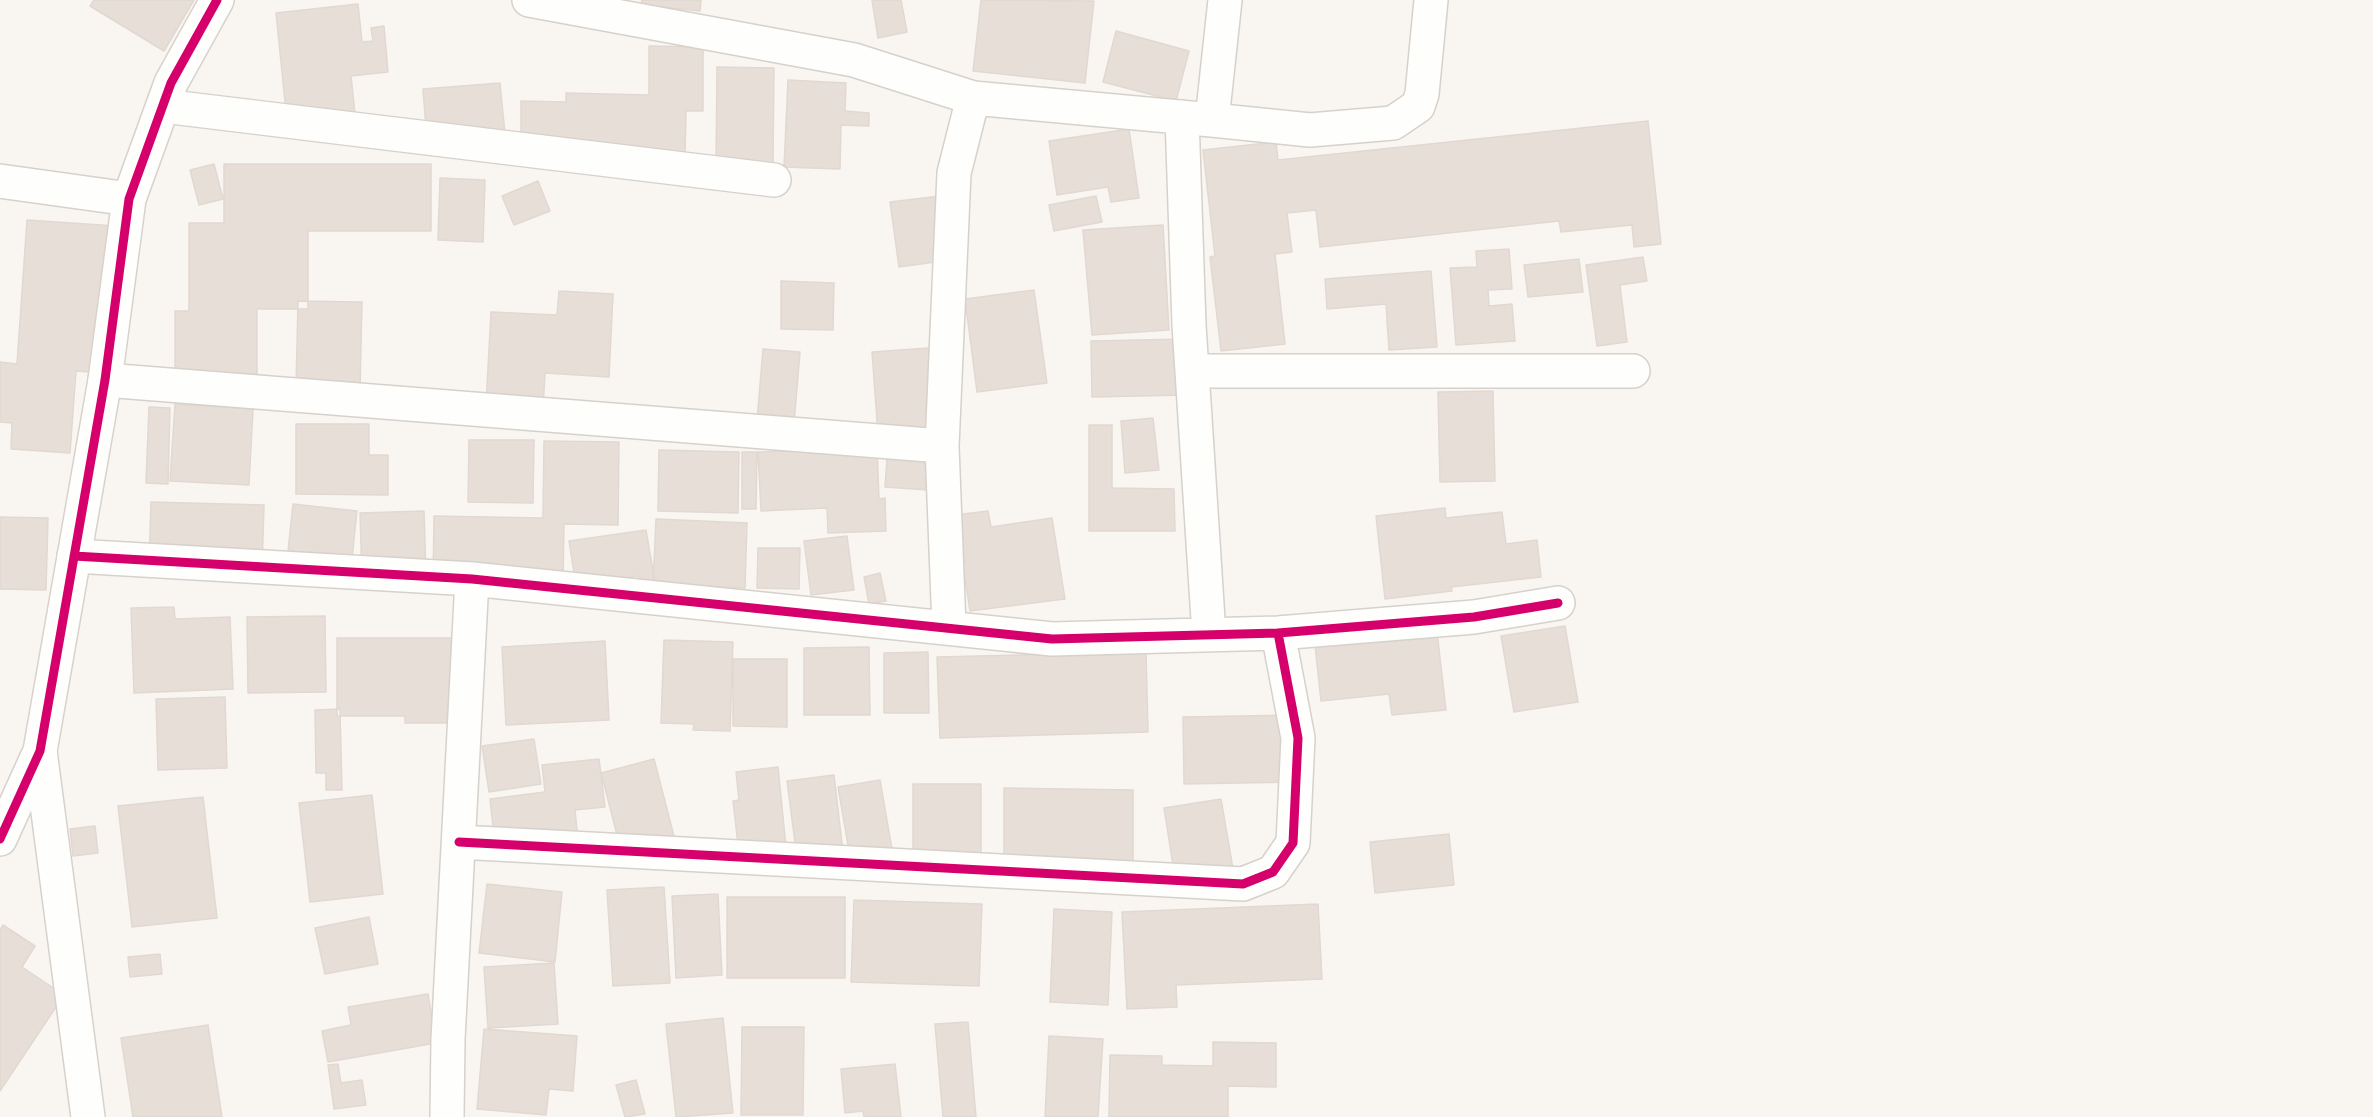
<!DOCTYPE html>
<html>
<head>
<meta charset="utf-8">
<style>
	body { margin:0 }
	canvas { display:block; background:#f9f5f0 }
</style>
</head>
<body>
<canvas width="2373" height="1117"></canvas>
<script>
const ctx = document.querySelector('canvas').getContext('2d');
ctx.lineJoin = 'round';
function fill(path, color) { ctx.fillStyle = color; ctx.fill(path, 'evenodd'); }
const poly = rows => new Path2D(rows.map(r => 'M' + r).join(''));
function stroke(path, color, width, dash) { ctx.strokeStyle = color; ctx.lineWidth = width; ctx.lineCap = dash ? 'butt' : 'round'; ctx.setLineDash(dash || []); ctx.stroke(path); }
const building = poly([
	[94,0,194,0,164,51,90,6,94,0],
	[642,0,701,0,700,11,641,5,642,0],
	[872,0,901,0,907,32,878,38,872,0],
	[981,0,1094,1,1085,83,973,71,981,0],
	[358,4,362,42,373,41,371,28,384,26,388,72,351,76,355,114,287,121,276,13,358,4],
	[1116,31,1189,51,1176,101,1103,82,1116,31],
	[649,46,703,47,703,111,686,111,685,155,521,152,521,101,566,102,566,93,649,95,649,46],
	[717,67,774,68,773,164,716,163,717,67],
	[788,80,846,83,845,111,869,113,869,126,841,125,840,169,784,167,788,80],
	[500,83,505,134,427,141,423,89,500,83],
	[1648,121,1661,244,1634,247,1632,225,1561,232,1559,221,1320,247,1316,210,1287,213,1292,252,1275,254,1285,344,1221,351,1210,257,1215,256,1203,150,1276,142,1278,160,1648,121],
	[1129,129,1139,198,1111,202,1108,187,1057,195,1049,141,1129,129],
	[214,164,223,199,199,205,190,170,214,164],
	[224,164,431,164,431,231,308,231,308,309,257,309,257,383,175,383,175,311,189,311,189,223,224,223,224,164],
	[440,178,485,180,483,242,438,240,440,178],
	[538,181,550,211,514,225,502,196,538,181],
	[949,195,957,259,899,267,890,202,949,195],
	[1096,196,1102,222,1054,231,1049,205,1096,196],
	[27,220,116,226,105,373,76,371,70,453,11,449,12,423,0,422,0,362,17,364,27,220],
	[1163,225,1169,330,1092,335,1083,230,1163,225],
	[1509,249,1512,289,1488,290,1489,306,1512,304,1515,341,1456,345,1450,268,1477,267,1476,251,1509,249],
	[1643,257,1647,281,1620,285,1627,342,1597,346,1586,265,1643,257],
	[1579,259,1583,292,1528,297,1524,265,1579,259],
	[1431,271,1437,347,1389,350,1386,304,1327,309,1325,279,1431,271],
	[781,281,834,283,833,330,781,329,781,281],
	[1034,290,1047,383,977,392,965,299,1034,290],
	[559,291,613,294,609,377,545,373,543,408,486,405,491,312,557,315,559,291],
	[298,301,362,302,360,389,296,388,298,301],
	[1185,339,1186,395,1092,397,1091,341,1185,339],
	[942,347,948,429,878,434,872,352,942,347],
	[763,349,800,352,794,424,757,421,763,349],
	[1493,391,1495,481,1440,482,1438,392,1493,391],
	[175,404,253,409,249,485,170,481,175,404],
	[149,407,170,408,168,484,146,483,149,407],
	[1153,418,1159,470,1125,473,1121,421,1153,418],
	[296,424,369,424,369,455,388,455,388,495,296,494,296,424],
	[1089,425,1112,425,1112,488,1174,489,1175,531,1089,531,1089,425],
	[469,440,534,440,533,503,468,502,469,440],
	[544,441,619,442,618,525,564,524,563,584,433,583,434,516,543,518,544,441],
	[877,448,879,499,885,498,886,531,828,533,827,508,761,511,758,452,877,448],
	[659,450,739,452,738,513,658,511,659,450],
	[742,452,757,452,756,509,742,509,742,452],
	[887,459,930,462,928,490,885,487,887,459],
	[151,502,264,505,262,570,149,566,151,502],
	[293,504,357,511,350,577,286,570,293,504],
	[1445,508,1446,518,1502,512,1506,544,1537,540,1541,577,1451,587,1452,591,1385,599,1376,516,1445,508],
	[424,511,426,578,362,579,360,513,424,511],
	[988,511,991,527,1052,518,1065,599,970,611,955,515,988,511],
	[0,517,48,518,46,590,0,589,0,517],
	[656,519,747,523,745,588,653,584,656,519],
	[646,530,656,588,640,590,638,576,576,586,569,541,646,530],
	[847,536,854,590,811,595,804,541,847,536],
	[758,548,800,548,799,589,757,588,758,548],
	[880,573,886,601,869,604,864,577,880,573],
	[174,607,175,619,230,617,233,689,134,693,131,608,174,607],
	[325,616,326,692,248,693,247,617,325,616],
	[1565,626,1578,702,1514,712,1501,636,1565,626],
	[1437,632,1446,710,1392,715,1389,694,1321,701,1315,645,1437,632],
	[337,638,456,638,455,723,405,723,405,716,337,716,337,638],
	[664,640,733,642,730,731,693,730,694,724,661,723,664,640],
	[605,641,609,720,506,725,502,647,605,641],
	[869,647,870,715,804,715,804,648,869,647],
	[928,652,929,713,884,713,884,653,928,652],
	[1146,652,1148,732,940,738,937,657,1146,652],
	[733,659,787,659,787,727,733,726,733,659],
	[225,697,227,768,158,770,156,699,225,697],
	[340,709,342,790,326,790,326,773,316,773,315,710,340,709],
	[1296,715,1297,782,1184,784,1183,717,1296,715],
	[534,739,541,784,489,792,482,746,534,739],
	[599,759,605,807,575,810,578,840,496,854,490,799,545,792,542,765,599,759],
	[654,759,675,840,622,854,601,773,654,759],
	[778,767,787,857,740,862,733,801,739,800,736,772,778,767],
	[834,775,844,860,798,866,787,781,834,775],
	[880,780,894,861,852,868,838,787,880,780],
	[913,784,981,784,981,863,913,863,913,784],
	[1004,788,1133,790,1133,866,1004,869,1004,788],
	[372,795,383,894,310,902,299,803,372,795],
	[203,797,217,918,132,927,118,806,203,797],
	[1221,799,1233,869,1175,878,1164,808,1221,799],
	[95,826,98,853,73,856,70,829,95,826],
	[1449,834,1454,885,1375,893,1370,842,1449,834],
	[487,884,562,892,555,962,479,953,487,884],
	[664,887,670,983,613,986,607,890,664,887],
	[718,894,722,975,676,978,672,896,718,894],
	[727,897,845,897,845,978,727,978,727,897],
	[854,900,982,904,979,986,851,982,854,900],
	[1318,904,1322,979,1176,985,1177,1007,1127,1009,1122,912,1318,904],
	[1054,909,1112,912,1108,1005,1050,1002,1054,909],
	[369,917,378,964,325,974,315,928,369,917],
	[3,925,35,946,22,967,64,995,0,1091,0,930,3,925],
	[160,954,162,974,130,977,128,957,160,954],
	[554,963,558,1024,488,1028,484,967,554,963],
	[428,994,436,1043,328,1062,322,1031,351,1025,348,1007,428,994],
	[723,1018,733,1113,676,1117,666,1024,723,1018],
	[968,1022,976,1117,943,1117,935,1024,968,1022],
	[208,1025,222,1117,133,1117,121,1038,208,1025],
	[742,1027,804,1027,803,1115,741,1115,742,1027],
	[484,1029,577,1036,573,1091,549,1089,546,1115,477,1109,484,1029],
	[1049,1036,1103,1039,1098,1117,1045,1117,1049,1036],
	[1213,1042,1276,1043,1276,1087,1228,1086,1228,1117,1109,1117,1110,1055,1162,1056,1162,1065,1213,1066,1213,1042],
	[338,1064,341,1083,362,1080,366,1105,334,1109,328,1065,338,1064],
	[895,1064,901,1117,864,1117,863,1111,845,1113,841,1069,895,1064],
	[636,1080,645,1114,625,1117,616,1085,636,1080]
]);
fill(building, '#e6ded7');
stroke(building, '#e2d8d2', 1.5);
const street = poly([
	[529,0,854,60,973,98,1212,120,1225,0],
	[163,106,774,180],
	[1182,117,1189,325,1209,635],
	[1212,120,1310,130,1393,123,1418,106,1422,94,1431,0],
	[0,181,129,199],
	[1192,371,1633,371],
	[105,380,942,446],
	[74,556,472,579,1052,639,1278,633,1474,617,1558,603],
	[949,627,942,446,954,173,973,98],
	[40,751,88,1117],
	[459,842,1243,884,1273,872,1293,843,1298,738,1278,633],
	[447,1117,448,1039,472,579]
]);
const secondary = poly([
	[0,839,40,751,105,380,129,199,171,83,217,0]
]);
stroke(street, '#d7d1cb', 36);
stroke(secondary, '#d9d2cb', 36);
stroke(street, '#fefefd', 33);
stroke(secondary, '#fefefd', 33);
stroke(poly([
	[74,556,472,579,1052,639,1278,633,1474,617,1558,603],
	[0,839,40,751,105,380,129,199,171,83,217,0],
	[459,842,1243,884,1273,872,1293,843,1298,738,1278,633]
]), '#d6006c', 9);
</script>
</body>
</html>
